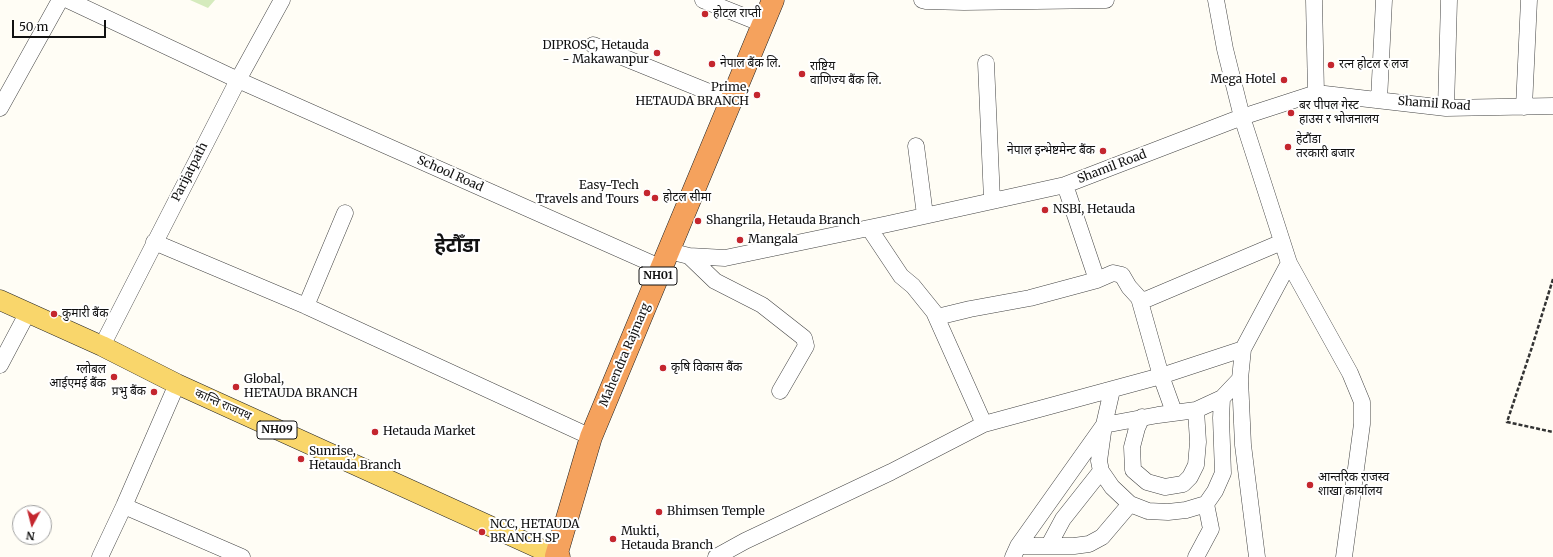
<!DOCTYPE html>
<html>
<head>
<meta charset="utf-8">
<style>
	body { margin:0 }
	#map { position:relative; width:1553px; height:557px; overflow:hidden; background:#fffdf5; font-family:Merriweather,serif }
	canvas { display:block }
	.north { position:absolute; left:12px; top:505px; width:40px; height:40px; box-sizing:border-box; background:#fff; border:1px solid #a0a0a0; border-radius:50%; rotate:187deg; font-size:11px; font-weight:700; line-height:16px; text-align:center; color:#111 }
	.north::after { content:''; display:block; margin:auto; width:14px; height:18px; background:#c4262e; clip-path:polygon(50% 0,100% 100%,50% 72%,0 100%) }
	.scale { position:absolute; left:12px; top:20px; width:94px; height:18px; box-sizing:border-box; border:2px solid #111; border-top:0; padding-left:5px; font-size:12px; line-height:14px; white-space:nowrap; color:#111; -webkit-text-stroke:3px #fff; paint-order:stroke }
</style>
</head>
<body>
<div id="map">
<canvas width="1553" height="557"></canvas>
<div class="north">N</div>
<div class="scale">50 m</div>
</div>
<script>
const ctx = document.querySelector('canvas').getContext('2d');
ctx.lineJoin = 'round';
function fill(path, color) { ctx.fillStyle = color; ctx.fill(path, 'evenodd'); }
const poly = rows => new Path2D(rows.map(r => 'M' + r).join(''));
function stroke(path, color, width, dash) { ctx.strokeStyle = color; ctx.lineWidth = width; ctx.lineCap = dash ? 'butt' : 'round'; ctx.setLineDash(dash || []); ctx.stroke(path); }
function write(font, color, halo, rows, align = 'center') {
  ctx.font = font + ' Merriweather,"Noto Sans Devanagari",serif'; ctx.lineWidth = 4; ctx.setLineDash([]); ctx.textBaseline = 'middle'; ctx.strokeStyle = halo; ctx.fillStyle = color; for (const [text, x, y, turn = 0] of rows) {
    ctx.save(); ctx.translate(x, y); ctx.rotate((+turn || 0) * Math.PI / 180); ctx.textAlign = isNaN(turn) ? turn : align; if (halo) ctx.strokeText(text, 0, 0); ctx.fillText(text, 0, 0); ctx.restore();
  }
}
fill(poly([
	[190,0,215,0,208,8]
]), '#d5ebbd');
const minor = poly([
	[68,0,238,80,662,268],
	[703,0,763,24],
	[922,0,926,1,964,2,1106,0],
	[1216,0,1225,49,1242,117,1289,263,1350,373,1362,402,1362,424,1344,557],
	[1314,0,1316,93],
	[593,45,731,101],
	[986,63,992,200],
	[1379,100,1384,0],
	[1524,107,1529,0],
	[0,108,60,0],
	[1446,108,1449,0],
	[916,146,925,215],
	[1065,185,1097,280],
	[869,228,901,276,913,286,934,312,984,424],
	[154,242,306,306,591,437],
	[669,251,689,256,725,258,888,224,1065,185,1242,117,1316,93,1446,108,1553,106],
	[689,256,715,281,762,305,804,338,806,346,780,391],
	[1139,298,1161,376,1174,412],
	[306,306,345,213],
	[937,317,970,309,1030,298,1097,280,1113,273,1122,275,1129,287,1139,298,1145,300,1282,242],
	[102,346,238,80,282,0],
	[1243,349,1240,379,1243,445,1257,557],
	[0,365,28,312],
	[1112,390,1104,425,1099,461,1101,471,1112,487,1130,504,1148,511,1168,512,1186,510,1206,504,1215,491,1223,473,1221,418,1222,398],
	[1142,417,1137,428,1132,447,1133,470,1147,482,1165,487,1183,484,1190,477,1196,465,1198,442,1196,410],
	[124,506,242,557],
	[1049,545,1063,519,1101,471],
	[1018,546,1074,546,1089,544,1102,537,1130,504],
	[100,557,124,506,177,384],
	[716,557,745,541,891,472,984,424,1161,376,1243,349,1289,263],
	[1013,557,1018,546,1104,425,1158,415,1196,410,1222,398,1240,379],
	[1196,557,1211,529,1206,504]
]);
const major = poly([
	[0,300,102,346,177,384,556,556,556,557]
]);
const highway = poly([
	[559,557,556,556,591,437,773,0]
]);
stroke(minor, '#444', 17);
stroke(major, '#222', 21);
stroke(highway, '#222', 23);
stroke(poly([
	[1553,279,1532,347,1507,422,1553,432]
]), '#333', 2.5, [4, 2]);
stroke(minor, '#fff', 16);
stroke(major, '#f9d66b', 20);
stroke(highway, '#f5a25d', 22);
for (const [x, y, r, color] of [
	[705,14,4,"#c4262e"],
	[657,53,4,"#c4262e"],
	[712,64,4,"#c4262e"],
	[1331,65,4,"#c4262e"],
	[802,74,4,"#c4262e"],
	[1284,80,4,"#c4262e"],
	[757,95,4,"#c4262e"],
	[1291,113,4,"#c4262e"],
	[1288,147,4,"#c4262e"],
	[1103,151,4,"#c4262e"],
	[647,193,4,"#c4262e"],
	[655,198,4,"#c4262e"],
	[1045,210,4,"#c4262e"],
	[698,221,4,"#c4262e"],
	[740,240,4,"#c4262e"],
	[54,314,4,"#c4262e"],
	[663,368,4,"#c4262e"],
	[114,377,4,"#c4262e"],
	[236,387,4,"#c4262e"],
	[154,392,4,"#c4262e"],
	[375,432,4,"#c4262e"],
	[301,459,4,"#c4262e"],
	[1310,485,4,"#c4262e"],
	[659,512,4,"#c4262e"],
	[482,532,4,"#c4262e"],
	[613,539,4,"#c4262e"]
]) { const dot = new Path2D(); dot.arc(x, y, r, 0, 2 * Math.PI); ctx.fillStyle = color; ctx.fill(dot); stroke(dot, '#fff', 1.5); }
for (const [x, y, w] of [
	[658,276,38],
	[277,430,40]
]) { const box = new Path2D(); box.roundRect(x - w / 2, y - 9, w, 18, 3); ctx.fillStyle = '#fff'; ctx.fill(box); stroke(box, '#111', 1); }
write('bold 11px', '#111', null, [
	["NH01",658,276],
	["NH09",277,430]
]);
write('12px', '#111', '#fff', [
	["होटल राप्ती",713,14],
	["DIPROSC, Hetauda",649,46,"right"],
	["- Makawanpur",649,60,"right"],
	["नेपाल बैंक लि.",720,64],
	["रत्‍न होटल र लज",1339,65],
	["राष्ट्रिय",810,67],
	["वाणिज्य बैंक लि.",810,81],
	["Mega Hotel",1276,80,"right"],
	["Prime,",749,88,"right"],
	["HETAUDA BRANCH",749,102,"right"],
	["बर पीपल गेस्ट",1299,106],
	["हाउस र भोजनालय",1299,120],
	["हेटौंडा",1296,140],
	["तरकारी बजार",1296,154],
	["नेपाल इन्भेष्टमेन्ट बैंक",1095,151,"right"],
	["Easy-Tech",639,186,"right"],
	["Travels and Tours",639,200,"right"],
	["होटल सीमा",663,198],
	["NSBI, Hetauda",1053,210],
	["Shangrila, Hetauda Branch",706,221],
	["Mangala",748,240],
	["कुमारी बैंक",62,314],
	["कृषि विकास बैंक",671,368],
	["ग्लोबल",106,370,"right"],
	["आईएमई बैंक",106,384,"right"],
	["Global,",244,380],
	["HETAUDA BRANCH",244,394],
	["प्रभु बैंक",146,392,"right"],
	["Hetauda Market",383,432],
	["Sunrise,",309,452],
	["Hetauda Branch",309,466],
	["आन्तरिक राजस्व",1318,478],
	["शाखा कार्यालय",1318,492],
	["Bhimsen Temple",667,512],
	["NCC, HETAUDA",490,525],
	["BRANCH SP",490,539],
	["Mukti,",621,532],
	["Hetauda Branch",621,546]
], 'left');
write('12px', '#111', '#fff', [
	["Shamil Road",1434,104,4],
	["Shamil Road",1112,167,-21],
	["Parijatpath",190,172,-63],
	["School Road",450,174,24],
	["Mahendra Rajmarg",625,355,-67],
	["कान्ति राजपथ",223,405,24]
]);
write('bold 20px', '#111', '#fff', [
	["हेटौँडा",457,246]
]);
</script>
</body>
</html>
